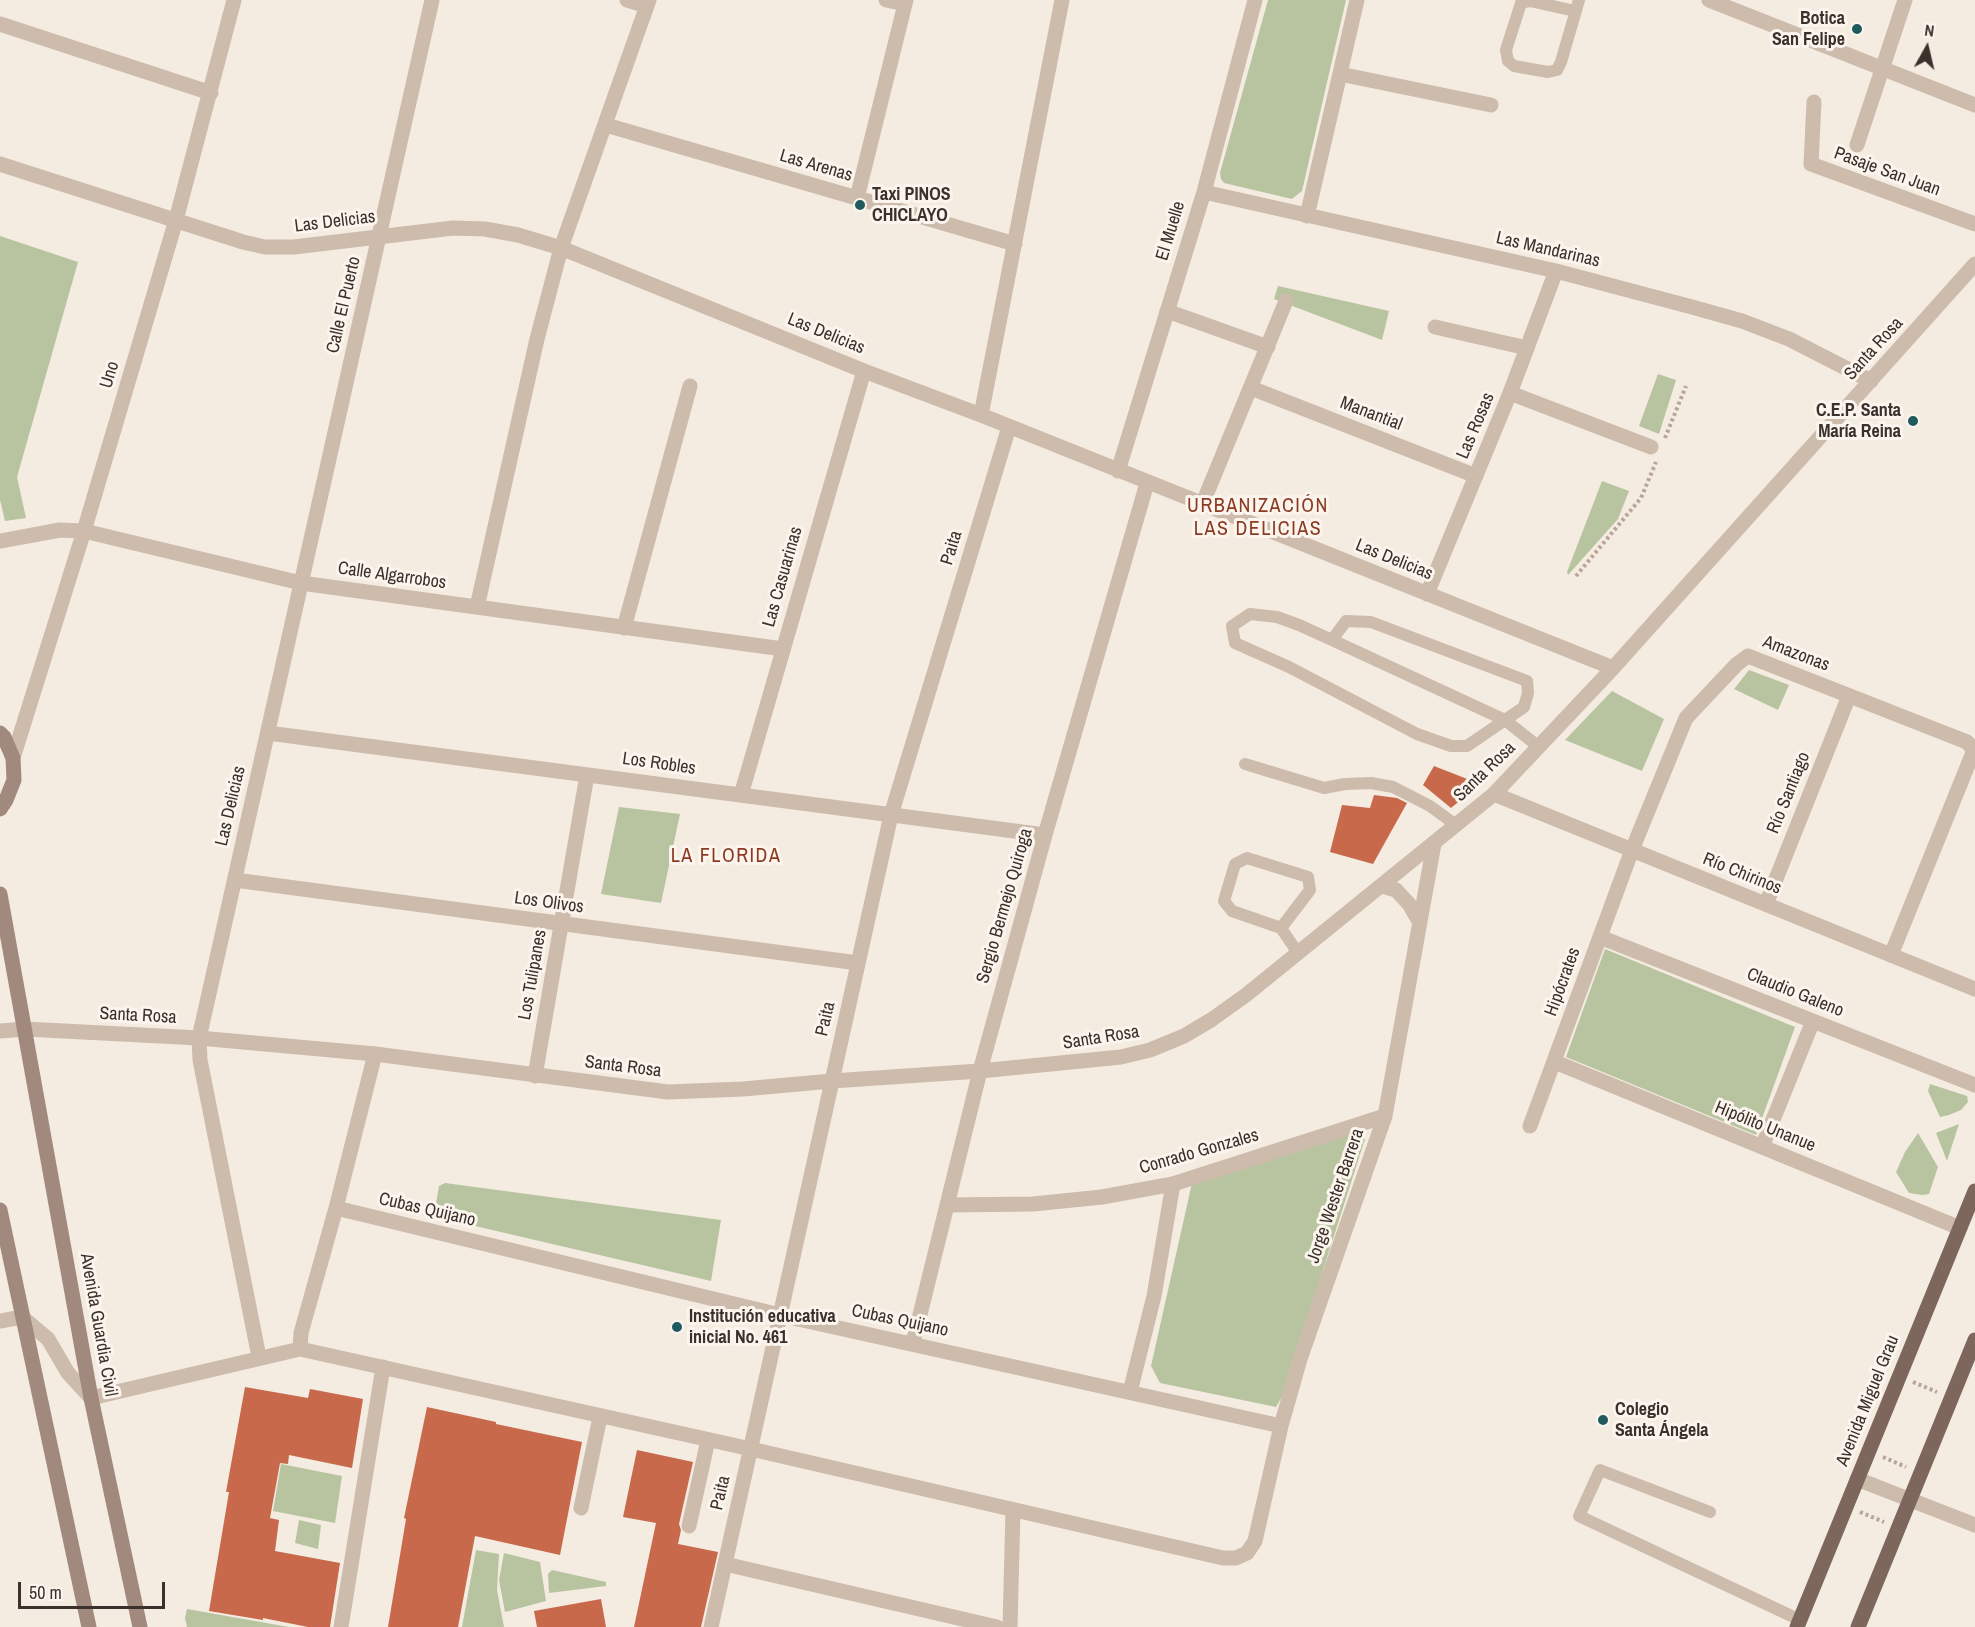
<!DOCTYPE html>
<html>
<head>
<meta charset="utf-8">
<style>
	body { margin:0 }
	#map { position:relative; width:1975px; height:1627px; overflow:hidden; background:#f4ebe1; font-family:"Archivo Narrow",sans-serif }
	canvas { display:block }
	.north { position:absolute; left:1897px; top:18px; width:60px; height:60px; -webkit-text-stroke:4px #fbf5ee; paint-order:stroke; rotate:8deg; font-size:16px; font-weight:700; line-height:24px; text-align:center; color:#3b302b }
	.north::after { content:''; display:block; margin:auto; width:21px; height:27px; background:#3b302b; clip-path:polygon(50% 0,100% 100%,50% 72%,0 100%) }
	.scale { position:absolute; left:18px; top:1582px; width:147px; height:27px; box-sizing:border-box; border:3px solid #3b302b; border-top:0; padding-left:8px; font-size:18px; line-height:21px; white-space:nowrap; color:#3b302b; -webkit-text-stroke:4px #fbf5ee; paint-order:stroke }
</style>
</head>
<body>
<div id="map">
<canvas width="1975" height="1627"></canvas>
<div class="north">N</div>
<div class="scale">50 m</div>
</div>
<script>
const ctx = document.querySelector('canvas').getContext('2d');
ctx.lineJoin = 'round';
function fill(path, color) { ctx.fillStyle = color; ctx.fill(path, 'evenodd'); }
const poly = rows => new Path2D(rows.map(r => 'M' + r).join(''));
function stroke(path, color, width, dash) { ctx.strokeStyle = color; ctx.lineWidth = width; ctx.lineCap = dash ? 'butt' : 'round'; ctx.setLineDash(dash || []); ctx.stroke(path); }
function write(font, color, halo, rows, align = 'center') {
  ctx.font = font + ' "Archivo Narrow",sans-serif'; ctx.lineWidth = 6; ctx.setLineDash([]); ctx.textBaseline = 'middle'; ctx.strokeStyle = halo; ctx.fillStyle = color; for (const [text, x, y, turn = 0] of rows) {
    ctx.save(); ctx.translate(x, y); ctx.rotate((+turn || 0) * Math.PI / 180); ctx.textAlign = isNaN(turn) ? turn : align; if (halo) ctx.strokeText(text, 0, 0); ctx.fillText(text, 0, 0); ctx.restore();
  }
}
fill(poly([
	[1268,0,1346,0,1302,191,1292,199,1224,183,1221,179,1220,173],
	[0,236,78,262,17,477,26,518,5,521,0,500],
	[1278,286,1389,311,1382,340,1274,299],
	[1658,374,1676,380,1659,434,1639,426],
	[1602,481,1629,491,1618,519,1568,575,1567,572],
	[1749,670,1789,685,1778,710,1734,689],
	[1612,691,1664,719,1642,771,1565,740],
	[619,807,680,814,661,903,601,894],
	[1605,949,1795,1027,1756,1135,1566,1057],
	[1930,1084,1967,1096,1968,1102,1961,1110,1949,1115,1940,1117,1928,1091],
	[1959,1124,1947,1161,1936,1133],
	[1352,1132,1365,1139,1283,1395,1276,1407,1160,1383,1151,1366,1192,1183],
	[1918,1133,1938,1167,1929,1194,1922,1195,1909,1193,1896,1172,1905,1152],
	[445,1183,721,1220,711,1281,445,1219,439,1216,435,1209,439,1186],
	[281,1464,342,1476,335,1523,273,1511],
	[299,1520,321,1525,318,1549,295,1543],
	[476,1550,499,1554,497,1590,504,1627,462,1627],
	[504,1553,540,1562,546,1601,505,1612,499,1580],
	[552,1570,606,1582,606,1586,549,1593,548,1574],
	[187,1609,289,1627,187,1627,185,1618]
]), '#b8c4a0');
fill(poly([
	[1434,766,1480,784,1451,808,1423,785],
	[1374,795,1397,798,1407,803,1373,864,1330,852,1342,805,1370,808],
	[245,1387,308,1398,310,1389,363,1399,352,1468,289,1455,288,1464,280,1463,270,1518,279,1520,275,1551,340,1563,330,1627,308,1627,263,1618,263,1620,209,1611,229,1492,226,1492],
	[427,1407,496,1422,496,1424,582,1442,560,1555,475,1536,458,1627,388,1627,406,1519,404,1518],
	[637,1450,693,1462,679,1524,681,1530,678,1544,718,1552,701,1627,634,1627,656,1523,623,1517],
	[601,1599,606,1627,537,1627,534,1611]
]), '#c8694b');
stroke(poly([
	[1665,438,1686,386],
	[1576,576,1641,498,1656,462],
	[1913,1382,1937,1392],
	[1883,1457,1906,1467],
	[1860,1512,1884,1522]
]), '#b9a596', 4, [3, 3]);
stroke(poly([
	[1575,11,1530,1,1521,3,1506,50,1508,61,1514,66,1548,72,1557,70,1561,62,1579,0],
	[1332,640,1346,621,1371,622,1527,681,1528,693,1524,707,1467,746,1451,746,1417,734,1289,667,1235,643,1232,626,1250,614,1277,617,1299,625,1332,640,1505,720,1539,747],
	[1245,764,1324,788,1345,784,1371,783,1393,787,1430,806,1456,825],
	[1281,928,1310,890,1308,877,1247,858,1235,864,1224,901,1232,911,1281,928,1298,953],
	[1710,1512,1600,1470,1579,1516,1800,1620]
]), '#cdbbac', 12);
stroke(poly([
	[1167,311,1268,347],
	[1435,327,1527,348],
	[1202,505,1286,301]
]), '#cdbbac', 15);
stroke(poly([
	[627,0,647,6],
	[886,0,905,4],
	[0,24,211,93],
	[1340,74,1491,105],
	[1814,102,1811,164,1975,224],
	[606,125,1015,244],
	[1857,145,1905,0],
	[0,164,243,242,265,247,294,247,453,228,485,229,518,235,561,248,864,371,981,415,1613,668],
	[1204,192,1556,271,1692,307,1742,321,1789,339,1871,381],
	[857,198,906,0],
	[1307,216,1357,0],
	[1251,388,1476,476],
	[1510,393,1651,447],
	[981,415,1062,0],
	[1118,471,1204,192,1255,0],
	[0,541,60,530,84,531,301,583,783,649],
	[1427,594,1510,393,1556,271],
	[477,607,537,339,561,248,649,0],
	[624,628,690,386],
	[268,733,1045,835],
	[13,758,84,531,176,220,234,0],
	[1494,794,1613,668,1975,264],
	[741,795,864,371],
	[235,880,858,963],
	[1766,904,1849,696],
	[1600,937,1975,1085],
	[1555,1062,1960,1228],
	[535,1076,587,775],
	[1530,1126,1632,850,1686,718,1737,664,1748,656,1967,742,1974,750,1891,955],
	[1762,1147,1813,1021],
	[947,1205,1033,1204,1102,1197,1173,1184,1385,1116],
	[336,1208,780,1315,1281,1426],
	[0,1321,22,1317,48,1339,68,1373,91,1398,300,1349,751,1449,1223,1558,1236,1558,1247,1553,1255,1541,1281,1426,1300,1359,1385,1116,1434,844],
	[913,1343,980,1071,1045,835,1147,483],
	[300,1349,301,1333,336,1208,375,1054],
	[259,1357,200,1060,199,1038,432,0],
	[1130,1392,1154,1296,1173,1184],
	[1857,1479,1975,1525],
	[581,1508,600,1417],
	[689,1526,708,1440],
	[725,1564,997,1627],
	[341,1627,383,1367],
	[711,1627,891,815,1009,427],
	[1010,1627,1013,1510]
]), '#cdbbac', 15);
stroke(poly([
	[1709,0,1975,105],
	[1382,886,1396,890,1409,904,1419,921],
	[0,1031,25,1029,199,1038,375,1054,668,1092,743,1089,832,1081,980,1071,1121,1057,1150,1050,1184,1036,1211,1020,1246,995,1494,794,1975,989]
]), '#cdbbac', 15);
stroke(poly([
	[0,733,4,737,13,758,14,780,6,800,0,809],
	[0,894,91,1398,140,1627],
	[0,1210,89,1627]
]), '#a18a7d', 15);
stroke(poly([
	[1797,1627,1975,1191],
	[1858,1627,1975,1340]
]), '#7d675c', 15);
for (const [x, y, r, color] of [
	[1857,29,6,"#1f5a5e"],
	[860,205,6,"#1f5a5e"],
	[1913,421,6,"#1f5a5e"],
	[677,1327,6,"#1f5a5e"],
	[1603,1420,6,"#1f5a5e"]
]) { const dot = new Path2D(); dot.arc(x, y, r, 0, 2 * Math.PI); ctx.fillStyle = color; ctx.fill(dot); stroke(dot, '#fbf5ee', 2); }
write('bold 18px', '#3b302b', '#fbf5ee', [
	["Botica",1845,19,"right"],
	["San Felipe",1845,40,"right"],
	["Taxi PINOS",872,195],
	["CHICLAYO",872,216],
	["C.E.P. Santa",1901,411,"right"],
	["María Reina",1901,432,"right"],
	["Institución educativa",689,1317],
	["inicial No. 461",689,1338],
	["Colegio",1615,1410],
	["Santa Ángela",1615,1431]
], 'left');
write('18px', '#3b302b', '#fbf5ee', [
	["Las Arenas",816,166,16],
	["Pasaje San Juan",1887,172,20],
	["Las Delicias",335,222,-7],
	["El Muelle",1171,231,-73],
	["Las Mandarinas",1548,250,13],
	["Calle El Puerto",344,305,-77],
	["Las Delicias",826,334,22],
	["Santa Rosa",1874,349,-48],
	["Uno",110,375,-73],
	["Manantial",1371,414,21],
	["Las Rosas",1476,426,-67],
	["Paita",952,548,-73],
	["Las Delicias",1394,560,22],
	["Calle Algarrobos",392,576,8],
	["Las Casuarinas",783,577,-74],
	["Amazonas",1796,654,21],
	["Los Robles",659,764,8],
	["Santa Rosa",1485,772,-44],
	["Río Santiago",1789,793,-68],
	["Las Delicias",231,806,-77],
	["Río Chirinos",1742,874,22],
	["Los Olivos",549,903,8],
	["Sergio Bermejo Quiroga",1005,906,-74],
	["Los Tulipanes",533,975,-80],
	["Hipócrates",1563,982,-70],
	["Claudio Galeno",1795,993,22],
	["Santa Rosa",138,1016,3],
	["Paita",826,1019,-77],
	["Santa Rosa",1101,1038,-9],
	["Santa Rosa",623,1067,7],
	["Hipólito Unanue",1765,1127,22],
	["Conrado Gonzales",1199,1152,-16],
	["Jorge Wester Barrera",1336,1196,-71],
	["Cubas Quijano",427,1210,13],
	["Cubas Quijano",900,1321,12],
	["Avenida Guardia Civil",98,1325,80],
	["Avenida Miguel Grau",1868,1401,-68],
	["Paita",721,1493,-77]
]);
ctx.letterSpacing = '1.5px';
write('20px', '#8c3b22', '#fbf5ee', [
	["URBANIZACIÓN",1258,507],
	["LAS DELICIAS",1258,530],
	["LA FLORIDA",726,857]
]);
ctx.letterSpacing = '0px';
</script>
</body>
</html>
